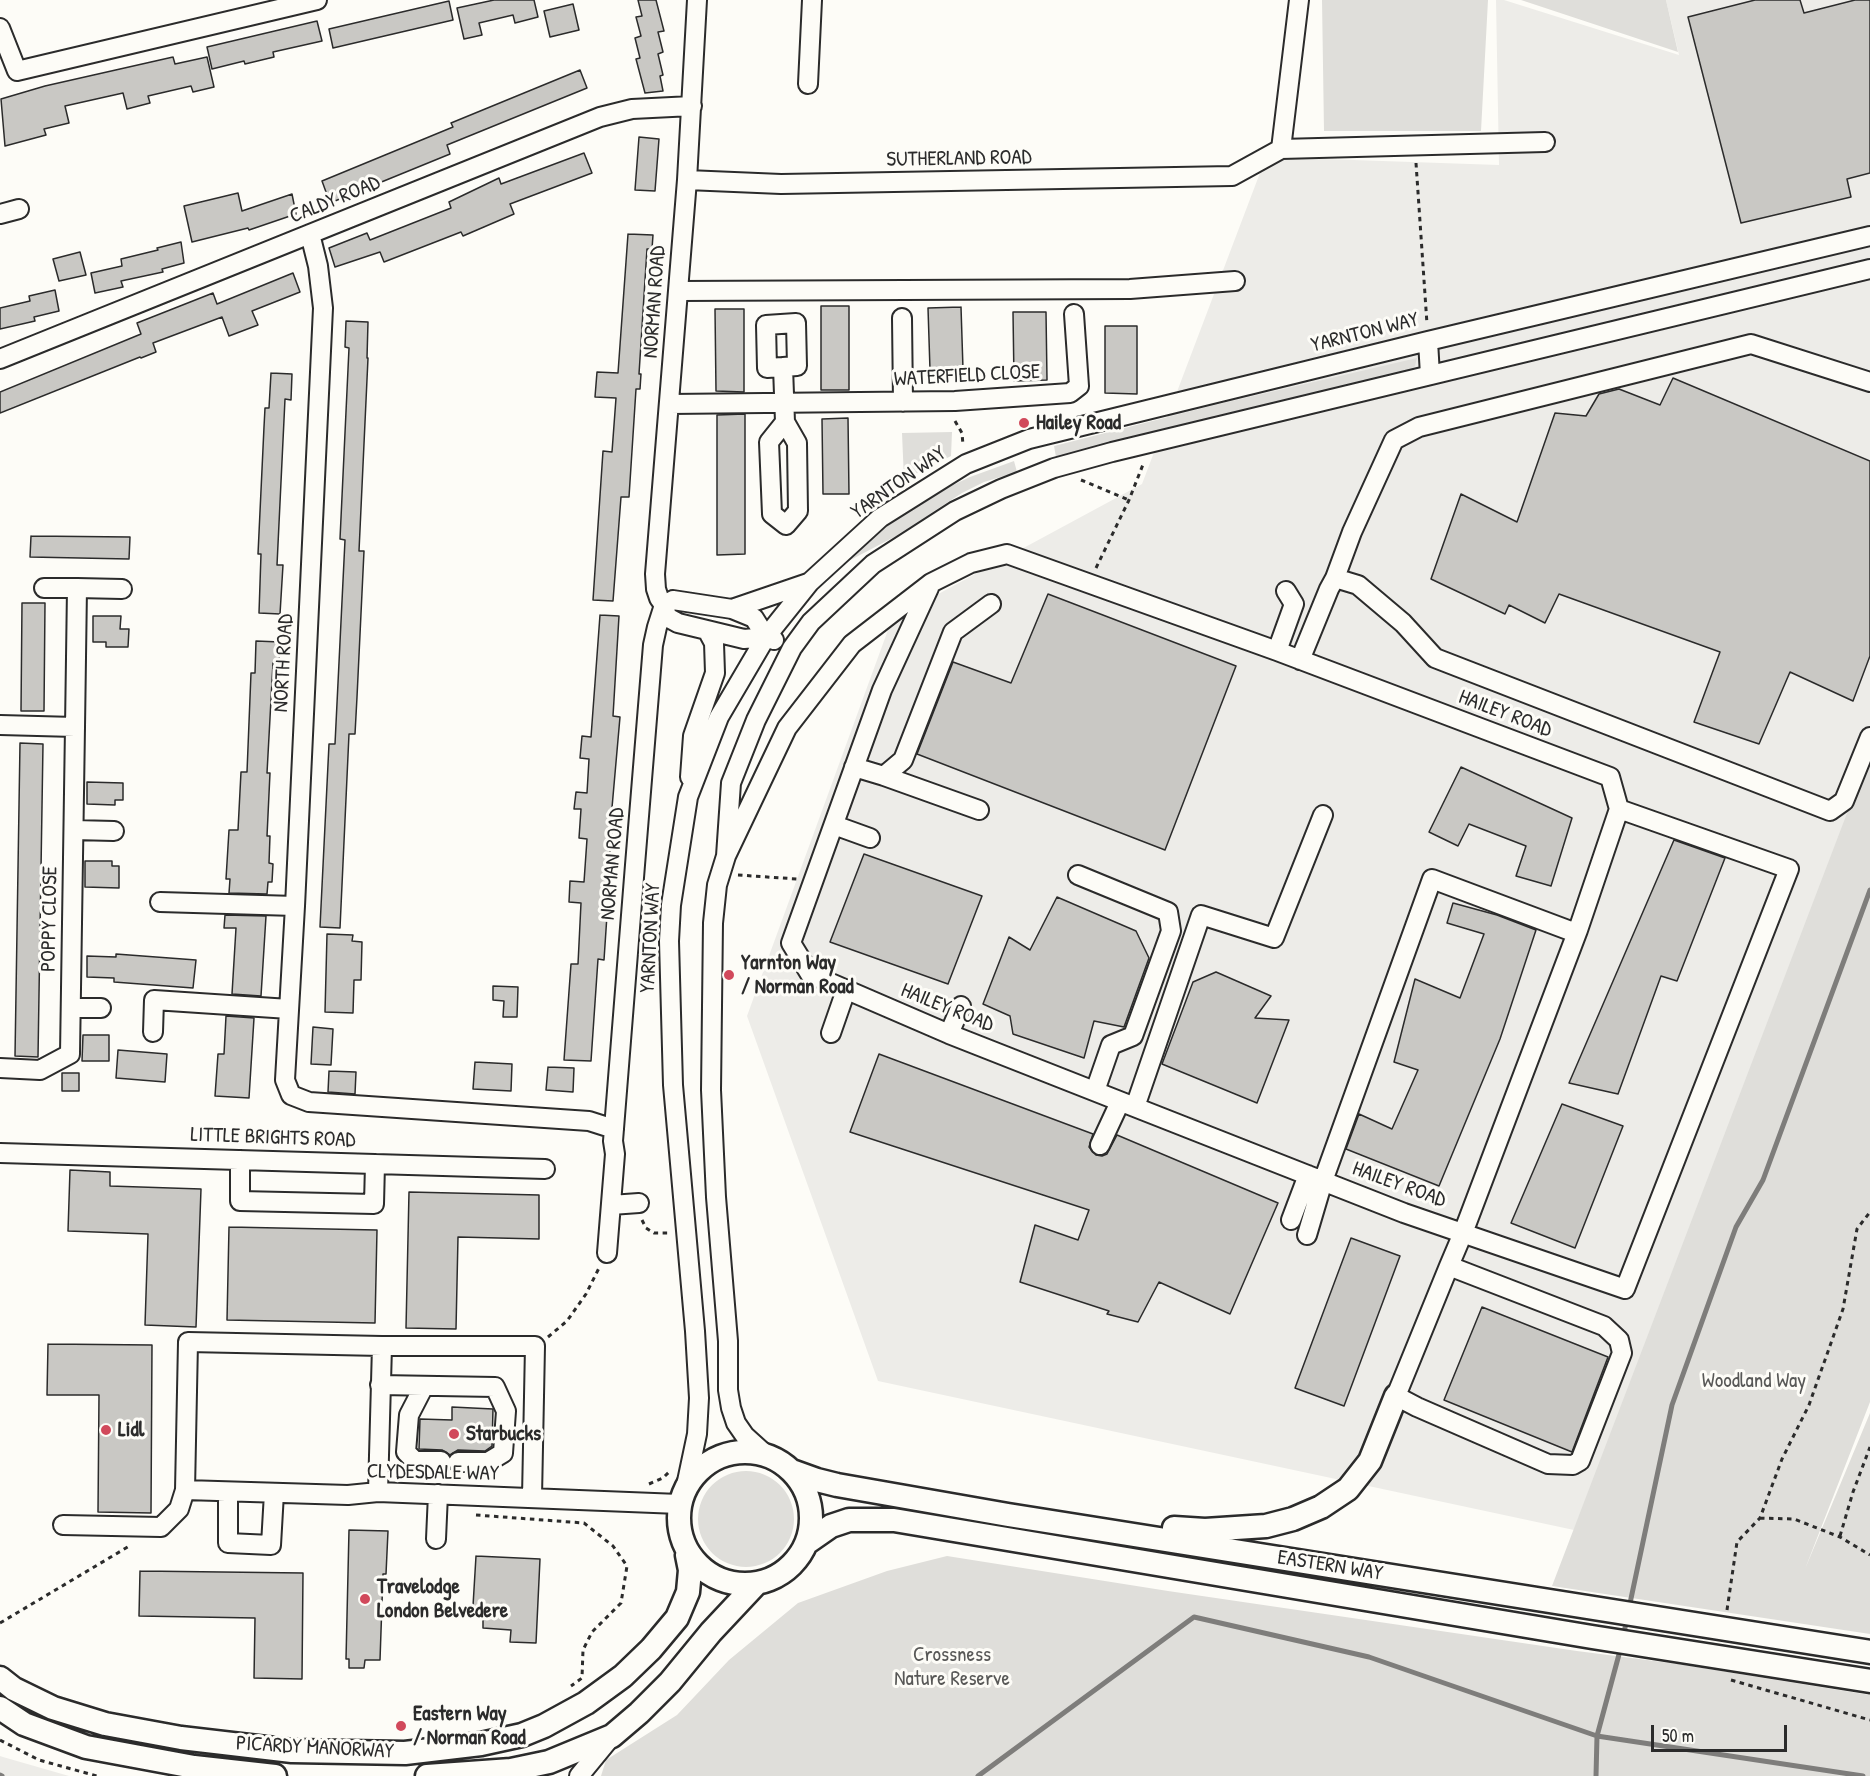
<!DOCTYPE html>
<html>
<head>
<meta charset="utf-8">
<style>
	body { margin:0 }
	#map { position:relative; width:1870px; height:1776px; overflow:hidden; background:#fdfcf7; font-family:"Patrick Hand",sans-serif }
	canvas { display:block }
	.scale { position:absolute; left:1651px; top:1725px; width:136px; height:27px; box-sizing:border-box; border:3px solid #2b2b2b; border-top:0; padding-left:8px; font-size:18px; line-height:21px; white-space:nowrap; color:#2b2b2b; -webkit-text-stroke:4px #fdfcf7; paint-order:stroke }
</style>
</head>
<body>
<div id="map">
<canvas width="1870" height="1776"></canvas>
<div class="scale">50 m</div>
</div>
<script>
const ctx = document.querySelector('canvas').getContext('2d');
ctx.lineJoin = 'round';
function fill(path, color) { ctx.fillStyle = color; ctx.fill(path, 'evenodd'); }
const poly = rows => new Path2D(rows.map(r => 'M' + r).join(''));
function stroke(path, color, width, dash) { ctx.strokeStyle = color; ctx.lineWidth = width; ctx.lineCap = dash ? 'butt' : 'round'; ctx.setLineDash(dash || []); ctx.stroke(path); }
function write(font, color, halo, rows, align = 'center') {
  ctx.font = font + ' "Patrick Hand",sans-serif'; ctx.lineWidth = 6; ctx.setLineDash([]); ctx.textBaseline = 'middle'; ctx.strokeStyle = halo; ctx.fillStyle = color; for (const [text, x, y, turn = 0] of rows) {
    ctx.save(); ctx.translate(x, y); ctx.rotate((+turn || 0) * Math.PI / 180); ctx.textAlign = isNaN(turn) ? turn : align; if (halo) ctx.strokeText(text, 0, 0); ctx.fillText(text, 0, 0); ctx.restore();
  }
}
fill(poly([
	[1496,0,1504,0,1679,55,1666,0,1870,0,1870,782,1574,1530,878,1381,747,1016,892,619,1142,484,1266,157,1499,165],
	[0,1756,3,1757,69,1776,0,1776]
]), '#edece8');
fill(poly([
	[1322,0,1488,0,1481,131,1324,131],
	[1521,0,1666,0,1678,52],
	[1417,358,1415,366,1407,372,1056,457,1054,446,1215,405],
	[952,432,951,456,904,480,902,433],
	[1014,461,1017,472,984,482,962,493,896,536,841,565,876,534,934,494,970,477],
	[1870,753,1870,1402,1805,1569,1870,1413,1870,1634,1552,1586],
	'698 1519a48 48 0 1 1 96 0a48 48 0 1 1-96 0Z',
	[947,1556,1168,1591,1577,1651,1678,1664,1870,1695,1870,1776,601,1776,606,1760,677,1715,729,1660,798,1603,887,1571]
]), '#dfdeda');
stroke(poly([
	[1629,1608,1672,1405,1736,1227,1763,1180,1870,890],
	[1623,1638,1627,1618],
	[0,1775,2,1776],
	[978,1776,1194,1617,1369,1657,1597,1736,1863,1776],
	[1596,1776,1597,1736,1621,1647]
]), '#7e7d7b', 5);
const building = poly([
	[494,0,534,0,538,17,515,23,513,15,479,23,482,35,464,39,457,8,494,0],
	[638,0,656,0,664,31,658,32,663,52,658,54,663,75,660,76,663,91,645,93,636,59,640,58,635,38,641,36,636,17,642,16,638,0],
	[1755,0,1800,0,1804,13,1855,0,1870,0,1870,173,1847,179,1851,197,1741,223,1688,17,1755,0],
	[449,1,453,20,333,48,329,29,449,1],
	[573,4,579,30,550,37,544,11,573,4],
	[317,21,322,41,273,52,274,57,245,64,244,61,212,69,207,47,317,21],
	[173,57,175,64,207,57,214,87,193,92,191,86,148,96,150,103,127,109,123,93,65,106,69,123,44,129,46,135,5,146,1,99,45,86,173,57],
	[580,70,587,88,447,145,450,154,330,203,322,181,453,127,451,123,580,70],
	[639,137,659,139,655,191,635,190,639,137],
	[584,153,592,173,510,204,514,214,463,236,461,232,384,262,380,252,335,267,329,248,367,233,370,240,451,208,449,202,499,178,501,184,584,153],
	[238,193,242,211,292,194,296,214,249,230,248,228,192,242,184,206,238,193],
	[628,234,653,235,652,249,647,249,639,374,641,374,640,389,636,389,629,497,621,497,613,601,593,600,603,451,612,452,616,398,595,397,597,372,618,373,628,234],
	[181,242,184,263,162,269,163,272,121,281,123,287,95,293,91,273,122,266,121,259,158,250,157,248,181,242],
	[80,252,86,275,59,281,53,259,80,252],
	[293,273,300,292,252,311,258,325,229,336,222,317,153,343,156,352,141,358,140,357,0,413,0,392,141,334,137,323,213,293,217,304,293,273],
	[55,290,59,311,34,317,35,321,0,329,0,308,30,301,29,296,55,290],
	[821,306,849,306,849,390,821,390,821,306],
	[961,307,963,369,930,370,928,308,961,307],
	[715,309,744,309,744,392,716,391,715,309],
	[1013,312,1046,312,1047,380,1014,381,1013,312],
	[346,321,368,322,367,358,368,358,359,551,364,551,357,697,355,734,349,734,340,928,320,927,329,744,335,744,345,540,340,539,349,348,345,347,346,321],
	[1105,326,1137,326,1137,394,1105,393,1105,326],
	[271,373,292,374,291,400,285,399,277,565,283,565,280,614,259,613,261,554,258,554,264,427,265,408,269,408,271,373],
	[1673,378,1870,461,1870,656,1853,701,1790,672,1759,744,1694,722,1720,652,1559,594,1545,623,1509,605,1505,614,1431,579,1461,494,1517,522,1555,413,1586,416,1599,394,1619,389,1660,405,1673,378],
	[745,414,745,554,717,555,717,415,745,414],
	[848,418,849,494,823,494,822,419,848,418],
	[31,536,130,537,129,559,30,557,31,536],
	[1048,594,1236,666,1165,850,917,754,953,662,1011,683,1048,594],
	[22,603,45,603,44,711,21,711,22,603],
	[600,615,619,616,613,716,620,717,611,819,613,819,611,841,604,915,607,915,604,960,598,959,591,1061,564,1060,571,964,578,964,581,903,569,902,570,881,584,882,587,839,579,838,581,809,574,809,576,792,587,793,589,759,580,758,582,736,591,737,600,615],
	[93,616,121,616,120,629,129,629,128,647,106,647,106,642,93,642,93,616],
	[256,641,280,642,279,663,273,663,267,773,270,773,267,836,270,836,269,863,273,864,272,882,268,882,267,894,229,893,230,879,226,879,229,830,238,830,241,772,247,772,251,673,255,673,256,641],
	[20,743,43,744,38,1057,15,1056,20,743],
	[1461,767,1572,818,1551,886,1516,876,1526,846,1469,824,1458,846,1429,832,1461,767],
	[87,782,123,783,123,800,115,800,115,805,87,804,87,782],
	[1674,840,1725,858,1677,981,1661,976,1618,1094,1569,1083,1674,840],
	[864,854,982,896,948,984,830,942,864,854],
	[85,861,112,861,112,866,119,866,119,888,85,887,85,861],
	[1057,897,1136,931,1149,958,1124,1027,1094,1021,1084,1058,1013,1034,1010,1016,983,1004,1009,937,1030,950,1057,897],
	[1453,903,1497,915,1536,930,1500,1039,1439,1186,1346,1149,1359,1114,1392,1129,1418,1070,1394,1062,1415,979,1460,998,1484,934,1447,923,1453,903],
	[225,915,266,916,261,996,232,994,236,928,224,928,225,915],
	[327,934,353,935,352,941,362,942,361,980,354,980,353,1013,325,1012,327,934],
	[116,954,196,960,193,988,114,982,114,978,87,977,87,956,116,957,116,954],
	[1216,972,1271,996,1255,1018,1289,1020,1257,1103,1162,1064,1193,982,1216,972],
	[493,986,518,987,517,1017,503,1017,504,1001,493,1000,493,986],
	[226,1016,254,1018,249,1098,215,1096,218,1054,224,1054,226,1016],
	[313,1027,333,1029,331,1065,311,1064,313,1027],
	[83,1035,109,1035,109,1061,82,1061,83,1035],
	[118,1050,167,1054,165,1082,116,1078,118,1050],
	[879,1054,1093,1134,1089,1147,1096,1155,1102,1156,1107,1154,1117,1135,1278,1203,1230,1314,1159,1282,1138,1322,1107,1314,1109,1311,1020,1282,1035,1225,1078,1240,1089,1210,850,1132,879,1054],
	[475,1062,512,1064,511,1091,473,1089,475,1062],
	[548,1067,574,1068,573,1092,546,1090,548,1067],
	[329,1071,356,1072,355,1094,328,1092,329,1071],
	[62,1073,79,1073,79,1091,62,1091,62,1073],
	[1562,1104,1623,1126,1575,1248,1511,1223,1562,1104],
	[70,1170,110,1172,110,1186,201,1189,196,1327,145,1325,148,1234,68,1231,70,1170],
	[409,1192,539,1195,539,1239,458,1237,456,1329,406,1328,409,1192],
	[229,1227,377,1230,375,1323,227,1320,229,1227],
	[1351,1238,1400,1256,1344,1406,1295,1388,1351,1238],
	[1482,1307,1608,1357,1572,1452,1444,1400,1482,1307],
	[48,1344,152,1345,151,1513,98,1512,99,1395,47,1395,48,1344],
	[452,1407,493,1409,492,1446,485,1451,458,1450,450,1455,442,1450,419,1449,420,1419,452,1420,452,1407],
	[349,1530,388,1531,386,1574,383,1574,380,1660,365,1660,364,1668,349,1668,349,1659,346,1659,349,1530],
	[476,1556,540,1559,536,1643,510,1642,511,1630,483,1628,483,1606,473,1606,476,1556],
	[140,1571,303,1573,302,1679,254,1678,255,1618,139,1616,140,1571]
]);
fill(building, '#c9c8c4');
stroke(building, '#2b2b2b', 1.5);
const minor = poly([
	[697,0,687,180,655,574,656,589,659,598,664,605,667,617,678,623,744,639,766,637,774,640],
	[0,28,17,71,317,0],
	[808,84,812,0],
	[1281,149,1299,0],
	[687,180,781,184,1232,176,1281,149,1545,142],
	[0,214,19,209],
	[310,234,318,266,323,308,295,906,285,1080,291,1095,309,1102,589,1121,614,1129],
	[679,291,1130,289,1235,281],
	[902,318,903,402],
	[1428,341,1430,375],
	[0,359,600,117,632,109,692,106],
	[783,367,797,366,796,323,766,325,767,368,783,367,785,422,769,442,772,514,786,525,798,511,797,443,785,422],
	[670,404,955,401,1070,393,1079,386,1074,314],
	[1335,578,1358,585,1403,623,1435,658,1830,811,1844,801,1870,737],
	[44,588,77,588,75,727],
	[77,588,122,589],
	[929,588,882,690,791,943,810,974,949,1034,1404,1213,1625,1289,1789,869,1619,809],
	[732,609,754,618,766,637],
	[1277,651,1294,604,1286,591],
	[1300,660,1329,589,1335,578,1352,532,1394,440,1419,427,1751,344,1870,382],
	[0,725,75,727,70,1054,40,1070,0,1068],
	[854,767,884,776,903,760,953,632,991,604],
	[884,776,979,810],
	[690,777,693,736,715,673,714,643,707,630],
	[834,825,870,838],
	[74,830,114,831],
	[726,856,787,728,852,644,931,583,971,563,1007,554,1277,651,1610,777,1619,809,1578,930,1463,1233,1449,1266,1396,1396,1417,1407,1548,1464,1573,1465,1580,1461,1622,1353,1619,1340,1604,1326,1449,1266],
	[1078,875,1168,912,1171,931,1133,1036,1111,1045,1095,1091],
	[160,902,295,906],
	[71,1008,101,1008],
	[153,1032,154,1000,289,1009],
	[831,1033,846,990],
	[949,1034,961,1006],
	[1135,1107,1201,915,1274,938,1323,815],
	[1100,1145,1120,1102],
	[0,1153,545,1169],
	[240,1160,240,1201,374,1204,375,1164],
	[611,1205,639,1203],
	[1291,1220,1308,1175],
	[1307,1235,1323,1181,1432,879,1576,933],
	[607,1253,615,1154,613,1141,635,865,653,645,657,627,664,605,673,600,732,609,808,583],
	[380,1385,495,1387,506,1411,503,1453,488,1462,458,1462],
	[424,1386,409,1415,406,1452,415,1461,441,1461],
	[766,1455,745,1436,736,1423,731,1408,728,1390,728,1341,716,1197,711,1090,713,923,717,885,726,856,731,783,756,720,792,648,811,622,873,564,955,511,1001,489,1054,468,1112,452,1870,269],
	[686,1486,697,1434,699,1398,695,1331,673,1085,669,941,671,905,688,797,719,717,766,637,810,582,880,518,966,464,1029,439,1428,341,1870,236],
	[185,1490,348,1495,378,1492,679,1504],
	[228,1492,228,1543,271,1545,274,1493],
	[378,1492,382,1346,535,1346,532,1497],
	[63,1525,161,1527,179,1509,185,1490,188,1342,382,1346],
	[436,1539,438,1494],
	[579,1776,611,1737]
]);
const major = poly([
	'679 1518a66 66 0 1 1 132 0a66 66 0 1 1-132 0Z',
	[792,1471,817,1480,837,1485,1008,1515,1870,1652],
	[1174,1528,1205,1530,1266,1526,1293,1519,1321,1507,1348,1489,1370,1461,1396,1396],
	[808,1542,831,1526,849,1520,894,1520,1592,1637,1870,1681],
	[0,1678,14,1689,53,1708,105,1724,181,1738,292,1751,405,1753,481,1744,522,1735,544,1726,586,1703,623,1676,651,1649,677,1618,688,1592,690,1570,687,1555],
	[0,1708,24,1724,86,1747,194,1767,275,1776],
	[427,1776,511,1770,549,1762,612,1736,639,1713,670,1682,711,1632,756,1584]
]);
stroke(minor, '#2b2b2b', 22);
stroke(major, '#2b2b2b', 27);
stroke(poly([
	[1416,163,1427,324],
	[955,421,962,433,963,445],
	[1081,480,1129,500],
	[1096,568,1129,500,1144,462],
	[738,875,797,879],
	[642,1220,646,1228,654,1233,668,1233],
	[548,1337,567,1321,586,1294,599,1268],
	[649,1484,663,1478,671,1470],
	[476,1515,584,1523,613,1546,627,1566,621,1603,592,1632,583,1650,582,1678,571,1686],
	[1760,1518,1794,1519,1840,1537,1870,1555],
	[1840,1536,1853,1492,1870,1447],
	[1727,1610,1737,1542,1760,1518,1782,1459,1809,1405,1843,1309,1857,1229,1870,1212],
	[0,1623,131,1545],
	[1731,1680,1870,1720],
	[0,1740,39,1760,97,1776]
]), '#2b2b2b', 3, [4.5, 4.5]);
stroke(minor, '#fdfcf7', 18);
stroke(major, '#fdfcf7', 22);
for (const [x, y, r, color] of [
	[1024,423,6,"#d1495b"],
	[729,975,6,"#d1495b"],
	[106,1430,6,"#d1495b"],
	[454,1434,6,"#d1495b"],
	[365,1599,6,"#d1495b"],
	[401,1726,6,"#d1495b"]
]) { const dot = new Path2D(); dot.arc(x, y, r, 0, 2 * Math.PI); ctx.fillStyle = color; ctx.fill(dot); stroke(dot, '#fdfcf7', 2); }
write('21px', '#2b2b2b', '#fdfcf7', [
	["SUTHERLAND ROAD",959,159,-1],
	["CALDY ROAD",335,200,-22],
	["NORMAN ROAD",655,302,-86],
	["YARNTON WAY",1365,333,-14],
	["WATERFIELD CLOSE",967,376,-3],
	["YARNTON WAY",899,483,-35],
	["NORTH ROAD",284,663,-87],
	["HAILEY ROAD",1505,714,21],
	["NORMAN ROAD",613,864,-85],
	["POPPY CLOSE",50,919,-89],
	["YARNTON WAY",651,938,-87],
	["HAILEY ROAD",947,1008,22],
	["LITTLE BRIGHTS ROAD",273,1138,2],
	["HAILEY ROAD",1399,1185,20],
	["CLYDESDALE WAY",433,1473,1],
	["EASTERN WAY",1330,1566,9],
	["PICARDY MANORWAY",315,1748,3]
]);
write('bold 21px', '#2b2b2b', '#fdfcf7', [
	["Hailey Road",1036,423],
	["Yarnton Way",741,963],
	["/ Norman Road",741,987],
	["Lidl",118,1430],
	["Starbucks",466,1434],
	["Travelodge",377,1587],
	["London Belvedere",377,1611],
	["Eastern Way",413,1714],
	["/ Norman Road",413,1738]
], 'left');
write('21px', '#585857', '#fdfcf7', [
	["Woodland Way",1754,1381],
	["Crossness",952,1655],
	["Nature Reserve",952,1679]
]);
</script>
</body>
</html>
